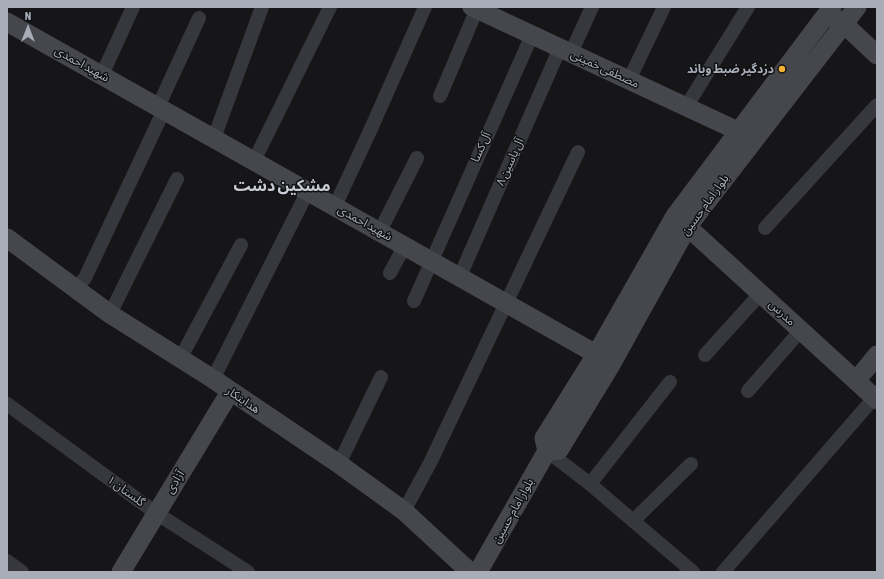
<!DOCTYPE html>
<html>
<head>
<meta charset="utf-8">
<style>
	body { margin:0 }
	#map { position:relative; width:884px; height:579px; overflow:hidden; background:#161618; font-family:"Asap Condensed",sans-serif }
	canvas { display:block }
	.frame { position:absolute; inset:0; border:8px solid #a8adb8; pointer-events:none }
	.north { position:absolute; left:8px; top:8px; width:40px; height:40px; -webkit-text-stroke:3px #111113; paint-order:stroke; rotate:0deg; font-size:11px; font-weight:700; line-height:16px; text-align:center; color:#a8adb8 }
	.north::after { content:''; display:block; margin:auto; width:14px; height:18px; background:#a8adb8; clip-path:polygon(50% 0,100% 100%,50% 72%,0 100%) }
</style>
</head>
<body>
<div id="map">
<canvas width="884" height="579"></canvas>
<div class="frame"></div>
<div class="north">N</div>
</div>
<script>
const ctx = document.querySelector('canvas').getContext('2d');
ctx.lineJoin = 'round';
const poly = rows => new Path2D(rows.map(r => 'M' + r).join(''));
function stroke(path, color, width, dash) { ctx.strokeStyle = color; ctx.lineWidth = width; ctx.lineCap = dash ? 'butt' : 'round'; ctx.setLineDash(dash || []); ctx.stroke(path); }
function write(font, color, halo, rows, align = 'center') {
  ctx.font = font + ' "Asap Condensed","Noto Sans Arabic",sans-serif'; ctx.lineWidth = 3; ctx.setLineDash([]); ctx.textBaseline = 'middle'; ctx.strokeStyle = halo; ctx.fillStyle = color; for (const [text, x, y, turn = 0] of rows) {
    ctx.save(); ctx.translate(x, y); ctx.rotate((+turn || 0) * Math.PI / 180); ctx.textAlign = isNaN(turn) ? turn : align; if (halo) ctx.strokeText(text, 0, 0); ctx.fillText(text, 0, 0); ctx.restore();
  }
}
stroke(poly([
	[571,53,592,7],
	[102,75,133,7],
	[629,80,664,7],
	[440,96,477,9],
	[158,107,199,18],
	[686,107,748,7],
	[214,138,262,7],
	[254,161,330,7],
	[335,206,370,131,425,7],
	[765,228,877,105],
	[380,231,417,158],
	[390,273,405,245],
	[460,276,560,48],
	[75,289,85,278,164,110],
	[414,301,532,35],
	[110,314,177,179],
	[705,355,761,293],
	[180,359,241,245],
	[213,379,308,191],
	[748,391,801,330],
	[7,404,156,513,248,572],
	[547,451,590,484,693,572],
	[339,464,381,377],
	[590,484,670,382],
	[404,511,430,463,578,152],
	[633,521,691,464],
	[7,561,22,572],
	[723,572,874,398]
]), '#37383d', 14);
stroke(poly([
	[472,7,738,131,750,135],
	[834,18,844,24,877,55],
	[7,22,612,363],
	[679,219,877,400],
	[7,238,110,314,213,379,339,464,404,511,470,572],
	[856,381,877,355],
	[547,451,559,450,612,363,688,226,857,7],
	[121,572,230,392],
	[478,572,547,451,544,438,597,353,675,216,832,7]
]), '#45474d', 19);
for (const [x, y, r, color] of [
	[782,69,4,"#f2b134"]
]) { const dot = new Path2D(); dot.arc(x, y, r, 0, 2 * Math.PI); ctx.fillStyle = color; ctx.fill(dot); stroke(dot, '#111113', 1.5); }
write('12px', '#a8adb8', '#111113', [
	["شهید احمدی",82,64,29],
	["مصطفی خمینی",605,69,25],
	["آل کسا",481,147,-66],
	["آل یاسین ۸",510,162,-66],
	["بلوار امام حسین",705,205,-54],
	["شهید احمدی",365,223,29],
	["مدرس",782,313,43],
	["هدایتکار",243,400,34],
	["آزادی",175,482,-58],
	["گلستان ۱",126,491,36],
	["بلوار امام حسین",513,511,-61]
]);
write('bold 12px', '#a8adb8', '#111113', [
	["دزدگیر ضبط وباند",774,69]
], 'right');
write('bold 16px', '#c9ccd4', '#111113', [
	["مشکین دشت",282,186]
]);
</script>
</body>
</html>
